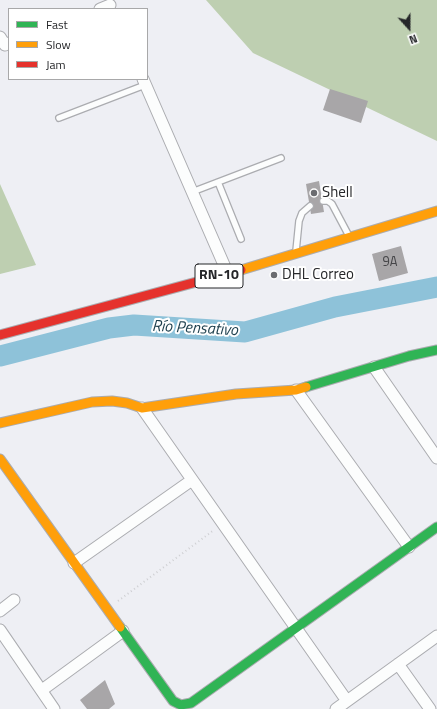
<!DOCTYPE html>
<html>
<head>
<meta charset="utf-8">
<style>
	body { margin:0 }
	#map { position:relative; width:437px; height:709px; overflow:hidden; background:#eeeff4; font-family:"Titillium Web",sans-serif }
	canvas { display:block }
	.legend { position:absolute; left:8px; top:8px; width:140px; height:72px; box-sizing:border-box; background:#fff; border:1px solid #a8a8a9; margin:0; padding:5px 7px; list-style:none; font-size:12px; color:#252629 }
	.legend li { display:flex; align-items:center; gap:8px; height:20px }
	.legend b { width:20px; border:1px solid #a8a8a9 }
	.north { position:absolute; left:389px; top:8px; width:40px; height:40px; -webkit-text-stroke:3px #fff; paint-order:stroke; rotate:159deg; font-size:11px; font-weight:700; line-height:16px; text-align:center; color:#252629 }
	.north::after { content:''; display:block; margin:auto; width:14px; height:18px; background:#252629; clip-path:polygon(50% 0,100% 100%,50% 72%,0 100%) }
</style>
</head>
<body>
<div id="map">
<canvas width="437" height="709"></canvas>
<ul class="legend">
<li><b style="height:5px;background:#30b455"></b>Fast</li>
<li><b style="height:5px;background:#ff9f0a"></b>Slow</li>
<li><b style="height:5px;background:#e5322d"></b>Jam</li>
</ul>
<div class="north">N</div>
</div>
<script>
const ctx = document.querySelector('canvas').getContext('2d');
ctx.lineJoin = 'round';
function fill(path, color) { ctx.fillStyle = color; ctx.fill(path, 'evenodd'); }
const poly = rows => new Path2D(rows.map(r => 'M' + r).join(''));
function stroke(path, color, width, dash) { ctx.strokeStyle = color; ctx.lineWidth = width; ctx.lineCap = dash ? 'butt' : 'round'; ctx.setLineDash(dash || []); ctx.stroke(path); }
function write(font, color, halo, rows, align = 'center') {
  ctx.font = font + ' "Titillium Web",sans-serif'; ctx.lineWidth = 4; ctx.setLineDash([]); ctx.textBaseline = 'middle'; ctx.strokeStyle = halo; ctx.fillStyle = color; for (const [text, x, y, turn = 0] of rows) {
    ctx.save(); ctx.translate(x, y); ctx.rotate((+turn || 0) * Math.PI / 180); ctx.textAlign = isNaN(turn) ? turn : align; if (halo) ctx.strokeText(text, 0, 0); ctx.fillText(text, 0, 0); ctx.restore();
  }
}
fill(poly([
	[206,0,437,0,437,141,253,53],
	[0,184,36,265,0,274]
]), '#becfb1');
stroke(poly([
	[0,356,109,328,134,325,245,332,335,307,437,287]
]), '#8ec2d9', 21);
fill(poly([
	[330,89,368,101,361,123,323,110],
	[319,181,324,212,311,214,306,184],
	[401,246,408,273,379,281,372,254],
	[105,680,115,704,109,709,87,709,80,700]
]), '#a8a6a8');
const lane = poly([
	[59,118,145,85],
	[218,182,241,239],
	[192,192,281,158],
	[323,201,328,201,332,204,349,236],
	[296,251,299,221,302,213,310,206]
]);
const street = poly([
	[100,9,110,5],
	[0,37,5,45,9,43],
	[143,79,228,274],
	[374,367,437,458],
	[296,390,409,547],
	[142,408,347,701],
	[74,563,192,480],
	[0,611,14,600],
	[0,630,54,709],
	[398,664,430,709],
	[42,690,123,631],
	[336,709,437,636]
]);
const fast = poly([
	[306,387,409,356,437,350],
	[120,627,173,701,181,705,191,703,437,527]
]);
const slow = poly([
	[241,270,437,211],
	[0,423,92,402,112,401,127,403,142,408,236,394,296,390,306,387],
	[0,459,120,627]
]);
const jam = poly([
	[0,335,241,270]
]);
stroke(lane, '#abacb0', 8);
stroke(street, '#abacb0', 13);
stroke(fast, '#abacb0', 11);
stroke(slow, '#abacb0', 11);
stroke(jam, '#abacb0', 11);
stroke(poly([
	[118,601,214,530]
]), '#cecfd2', 2, [1, 3]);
stroke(lane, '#fcfdfd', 5.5);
stroke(street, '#fcfdfd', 11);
stroke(fast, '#30b455', 9);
stroke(slow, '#ff9f0a', 9);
stroke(jam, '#e5322d', 9);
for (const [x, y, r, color] of [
	[314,193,4,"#6b6c70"],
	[274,275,4,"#6b6c70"]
]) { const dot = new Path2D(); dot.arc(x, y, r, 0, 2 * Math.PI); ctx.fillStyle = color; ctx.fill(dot); stroke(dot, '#fff', 1.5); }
write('13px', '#464649', null, [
	["9A",390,263]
]);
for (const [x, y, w] of [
	[219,276,48]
]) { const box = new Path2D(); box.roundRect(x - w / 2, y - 12, w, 24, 3); ctx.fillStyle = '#fff'; ctx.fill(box); stroke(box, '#252629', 1); }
write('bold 14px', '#252629', null, [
	["RN-10",219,276]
]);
write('15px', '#252629', '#fff', [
	["Shell",322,193],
	["DHL Correo",282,275]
], 'left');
write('italic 16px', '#1c3e4c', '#fff', [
	["Río Pensativo",195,329,3]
]);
</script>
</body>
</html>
